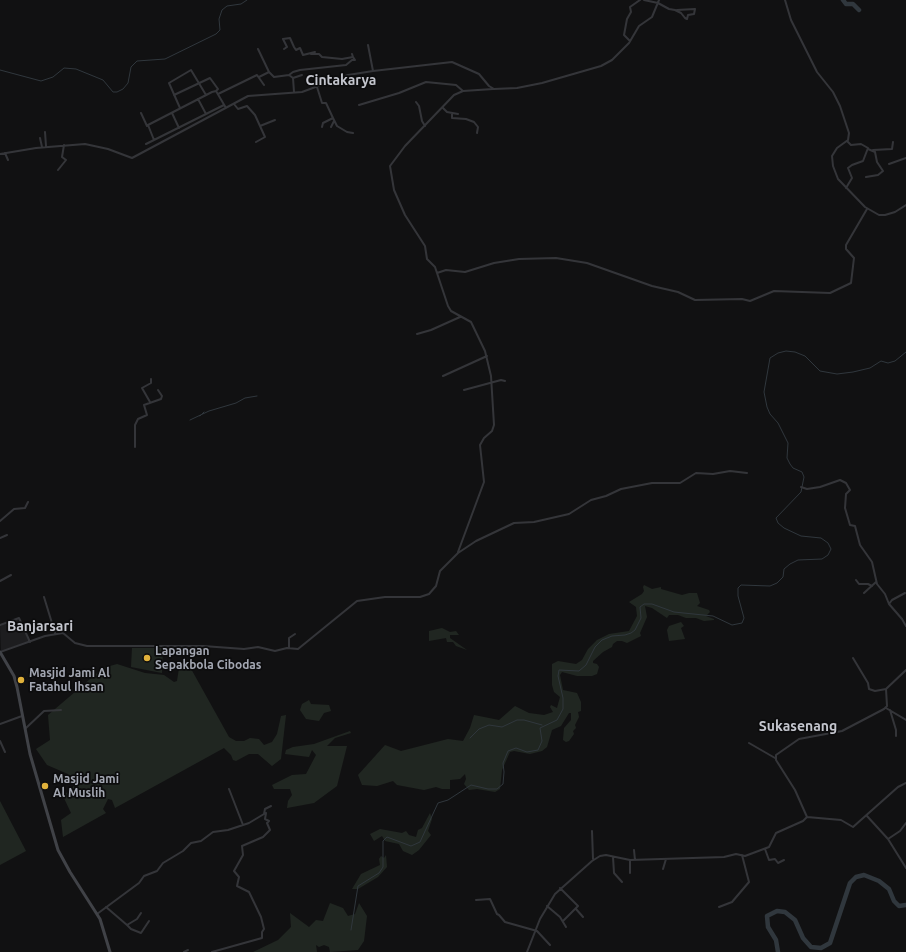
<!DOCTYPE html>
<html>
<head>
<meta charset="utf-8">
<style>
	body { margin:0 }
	canvas { display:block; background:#111112 }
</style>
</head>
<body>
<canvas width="906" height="952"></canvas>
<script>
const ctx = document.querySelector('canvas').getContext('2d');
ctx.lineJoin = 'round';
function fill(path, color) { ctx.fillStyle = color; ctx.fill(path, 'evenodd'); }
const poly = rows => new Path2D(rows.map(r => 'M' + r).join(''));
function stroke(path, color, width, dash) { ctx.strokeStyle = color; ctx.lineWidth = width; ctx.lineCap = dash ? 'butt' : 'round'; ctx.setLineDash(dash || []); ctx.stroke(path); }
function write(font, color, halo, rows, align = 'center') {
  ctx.font = font + ' Ubuntu,sans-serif'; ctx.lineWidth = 3.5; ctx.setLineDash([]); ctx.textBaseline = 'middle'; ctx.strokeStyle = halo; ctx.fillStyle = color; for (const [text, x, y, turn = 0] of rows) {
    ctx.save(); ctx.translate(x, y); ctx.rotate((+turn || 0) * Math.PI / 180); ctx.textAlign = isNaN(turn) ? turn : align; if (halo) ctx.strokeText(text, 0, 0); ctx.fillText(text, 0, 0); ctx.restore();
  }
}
fill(poly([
	[18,619,29,641,1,651,0,626]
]), '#1d1d1f');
fill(poly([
	[644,585,652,589,661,587,661,589,682,595,689,593,697,593,700,603,697,606,709,610,710,612,706,616,714,619,714,620,704,621,696,618,686,618,678,615,669,615,667,618,652,608,645,606,647,617,640,633,641,636,627,643,622,641,617,641,613,644,612,647,603,652,593,661,593,663,597,664,599,667,597,674,592,676,577,676,562,672,560,675,563,690,577,693,581,702,581,711,578,712,579,717,575,725,576,728,573,731,574,734,569,741,566,742,563,740,564,728,571,720,571,713,569,713,561,726,552,730,547,747,542,751,530,754,514,751,510,752,502,770,500,789,495,792,477,789,469,790,464,784,466,779,465,774,460,779,450,780,450,789,442,789,436,787,424,790,397,785,393,781,377,786,362,785,358,775,385,745,401,751,448,739,463,741,470,728,474,715,499,720,515,706,529,713,544,715,553,712,550,707,551,705,557,708,560,697,554,692,552,685,552,664,558,661,576,664,582,660,588,649,597,640,609,634,629,631,637,616,636,607,629,602,642,594,644,591,643,587],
	[681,622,684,626,681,628,685,639,669,641,667,630,669,626],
	[442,628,450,632,456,631,459,635,450,635,450,638,467,650,456,646,453,642,447,642,446,638,429,641,429,631],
	[132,648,163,648,162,673,131,667],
	[185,658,229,737,236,741,244,741,250,738,259,739,264,745,272,742,277,734,281,716,286,715,281,759,272,766,258,754,249,754,236,761,233,760,231,755,224,748,115,808,112,800,108,799,103,809,106,813,63,837,61,820,71,813,63,796,75,785,69,782,68,774,47,765,36,749,50,740,48,715,103,668,117,664,145,673,164,675,174,682,177,681,180,662],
	[309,700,311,704,329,705,331,711,324,713,319,721,306,719,300,710,302,704],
	[350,731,351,733,335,738,327,746,347,746,337,786,314,803,287,808,288,801,292,795,290,789,274,789,272,785,292,775,306,774,316,755,312,750,309,757,285,754,286,750,293,747,314,744],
	[0,801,26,851,0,865],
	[430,813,432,819,428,831,431,835,419,850,412,855,403,851,399,844,385,841,382,836,374,841,370,834,380,829,402,833,406,831,409,835,416,837,418,830,422,828],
	[386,855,387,867,378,877,358,889,352,889,361,874,380,865,379,859,381,856,384,858],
	[330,903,343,908,348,916,355,914,359,903,367,916,364,941,358,950,330,952,329,947,324,945,319,947,316,945,317,952,253,952,278,940,291,927,290,913,309,927,316,920,323,921]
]), '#202621');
stroke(poly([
	[0,70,41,81,53,77,64,68,76,69,103,80,113,92,117,92,123,89,128,83,131,67,137,61,165,59,216,34,220,30,219,19,222,10,227,6,241,4,247,0],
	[200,416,204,412],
	[190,420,209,411,236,403,245,398,257,396],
	[470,738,479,729,489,725,502,727,517,720,524,720,542,725],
	[351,930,358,886,379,873,383,867,383,841,387,837,411,846,420,842,438,803,448,800,471,785,488,789,497,789,503,784,504,772,503,763,508,751,516,748,527,752,538,750,542,741,540,728,557,720,563,709,563,698,558,676,559,670,579,671,586,665,595,647,602,640,612,636,625,635,631,633,635,630,641,618,640,607,644,604,652,604,674,612,713,616,732,625,742,623,744,618,738,596,738,588,741,585,770,586,777,583,783,577,784,569,790,564,798,560,822,559,828,555,831,549,828,543,821,538,801,536,784,528,778,523,776,518,801,492,804,477,802,472,793,468,790,464,787,458,788,443,778,423,770,414,767,407,764,392,770,358,778,353,786,351,795,352,805,356,820,371,837,374,853,372,870,368,881,361,888,363,895,361,906,352]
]), '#30373d', 1);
stroke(poly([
	[843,0,846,4,853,4,859,10],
	[778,952,776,940,768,927,767,916,777,911,785,912,795,920,803,938,811,947,821,948,830,943,850,883,856,877,864,875,879,881,889,889,894,901,899,906,906,905]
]), '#30373d', 4.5);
stroke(poly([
	[644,0,658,3,669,9,675,10,681,13,685,18,687,19,688,15,694,14,695,9,677,10],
	[785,0,791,20,817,72,833,92,840,106,849,133,848,140,837,148,832,156,833,166,838,179,865,207,879,215,885,215,895,212,906,205],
	[630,41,624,35,627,19,631,12,630,7,640,0],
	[368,45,373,71],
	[258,49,269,72],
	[284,49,287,47,283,39,290,38,294,47,296,50,300,48,303,55,315,52],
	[311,54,319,54,322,57,342,59,353,57,352,54],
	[289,75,293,72,300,70,346,65,352,60,355,60,353,57],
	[259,77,269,72,274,77,289,75,293,78],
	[317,87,322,103,326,103,333,118,323,123,322,127],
	[294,92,293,78,302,75],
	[218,94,257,75,264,85],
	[174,95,210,78,218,89,216,91],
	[198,99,206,114],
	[416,102,419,106,422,121,425,126],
	[234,104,238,109,247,106,255,115,265,137,256,142],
	[359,105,399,93,426,82,456,85,463,91],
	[180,108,169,83,191,70,206,95],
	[443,108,447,112,458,114],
	[141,113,147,126],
	[172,113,179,128],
	[452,113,452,118,466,119,474,122,478,127,477,133],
	[333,118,337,126,347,132,353,133],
	[260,126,275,120],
	[331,127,334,121],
	[45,132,46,146],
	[40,138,42,147],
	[154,140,148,125,212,92,216,91,226,108],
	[146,144,224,105],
	[873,150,892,149,893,142],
	[5,153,8,160],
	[0,154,36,148,85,144,108,149,132,158,248,96,302,92,348,75,373,71,452,62,479,74,489,86,494,89,517,88,542,83,601,66,612,60,629,43,639,26,652,17,659,0],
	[889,164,906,158],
	[58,170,66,160,62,157,64,145],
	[866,177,878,175,883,171,877,162,875,152,868,149],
	[846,188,852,178,848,168,852,165,863,161,868,148,861,144,851,145,847,141],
	[437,273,446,270,465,272,494,263,519,259,556,258,587,263,652,286,678,292,695,300,742,299,750,301,774,291,830,293,851,283,854,258,846,249,846,245,867,209],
	[417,334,431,330,460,317],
	[443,376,487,356],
	[464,390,501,380,505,381],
	[150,402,142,388,151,383,151,379],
	[135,447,135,425,138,419,147,415,144,405,161,399,162,396,158,390],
	[801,487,807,489,820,487,840,480,846,483,850,490,846,494,845,508,850,525,855,526,860,545,872,562,877,584,885,594,889,604,902,619,906,626],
	[0,521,14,509,25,508,28,502],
	[0,538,7,535],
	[458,552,484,482,480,445,484,438,492,431,494,425,491,376,485,351,471,322,451,311,448,306,435,267,427,259,425,246,405,215,394,190,390,166,405,146,454,95,463,91,493,89],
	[856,580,859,584,868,584,872,586],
	[0,581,11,575],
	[864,593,876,582],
	[44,597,55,633],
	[889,604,892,600,905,593],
	[0,625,19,618,30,642],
	[289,648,289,638,295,634],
	[0,652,45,636,63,633,75,643,87,646,203,646,244,649,258,647,275,651,287,648,298,649,357,601,385,597,420,597,429,594,436,586,440,571,458,553,476,541,514,523,534,522,569,514,591,500,606,496,621,489,652,483,680,483,696,473,713,474,730,471,747,473],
	[853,658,868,683,869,689,875,691,886,689],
	[886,708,906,720],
	[890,710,896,730,896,736],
	[0,724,22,716],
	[26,728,44,711,61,710],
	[0,741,5,752],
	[749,743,775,758],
	[229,789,243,825],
	[867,816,888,839,906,868],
	[807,817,841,820,853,827,898,787,906,783],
	[592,831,593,859],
	[888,839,900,831,906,823],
	[765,849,769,860,775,859,778,863,784,860],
	[634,850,635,860],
	[613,857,614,873,622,882],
	[630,860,630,873],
	[663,869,666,859],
	[560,888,578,906,563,921],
	[476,900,490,899,497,914,499,915,505,922,537,931,550,945],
	[547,906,560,917,566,927],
	[106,907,127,925,137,919,141,913],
	[719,907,732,902,749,882,742,855],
	[576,909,583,917],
	[97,914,139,883,144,876,157,871,163,863,183,851,191,843,201,841,213,832,228,830,249,823,264,814,265,809,271,806],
	[127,925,131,929,141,933,149,921],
	[184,952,188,950],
	[212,952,262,938,262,932,264,929,261,917,249,892,237,886,239,877,234,871,243,855,242,846,263,837,270,830,267,823,269,821,265,819,266,813],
	[527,952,540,919,555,894,592,861,600,856,606,855,630,860,724,857,736,854,745,856,769,847,776,833,803,821,807,817,795,790,776,760,776,755,799,739,842,731,884,709,887,706,886,689,906,670]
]), '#343539', 2);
stroke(poly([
	[0,652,14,676,17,687,30,754,58,850,70,872,100,919,110,952]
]), '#404247', 3);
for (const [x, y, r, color] of [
	[147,658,4,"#e0b13b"],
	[21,680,4,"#e0b13b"],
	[45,786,4,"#e0b13b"]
]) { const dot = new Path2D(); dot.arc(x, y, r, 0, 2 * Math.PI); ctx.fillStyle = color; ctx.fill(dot); stroke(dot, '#0c0c0d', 1.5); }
write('bold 12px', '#a3a7b2', '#0c0c0d', [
	["Lapangan",155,651],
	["Sepakbola Cibodas",155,665],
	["Masjid Jami Al",29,673],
	["Fatahul Ihsan",29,687],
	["Masjid Jami",53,779],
	["Al Muslih",53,793]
], 'left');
write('bold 14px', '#c4c6ce', '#0c0c0d', [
	["Cintakarya",341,80],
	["Banjarsari",40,626],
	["Sukasenang",798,726]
]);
</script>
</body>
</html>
